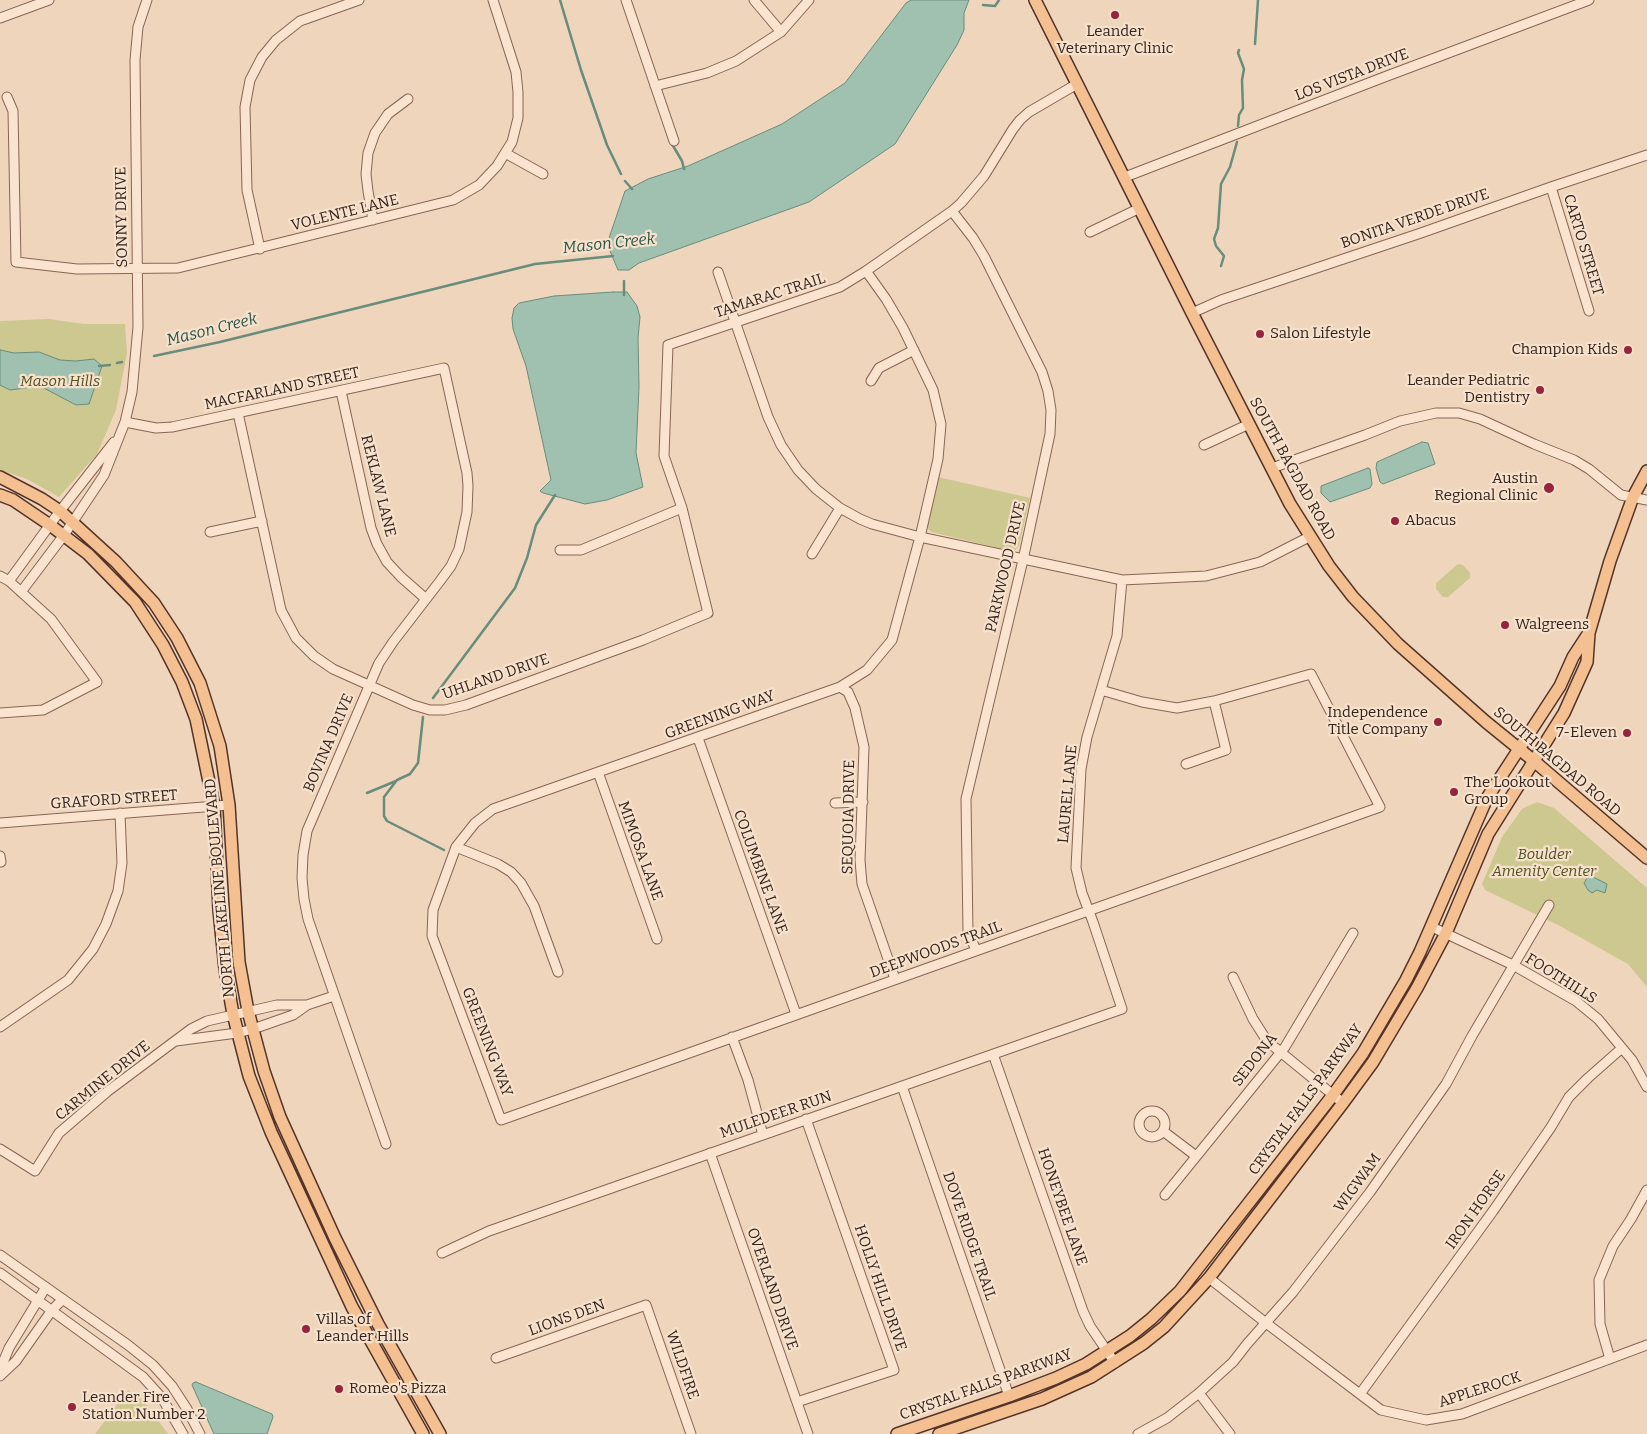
<!DOCTYPE html>
<html>
<head>
<meta charset="utf-8">
<style>
	body { margin:0 }
	canvas { display:block; background:#efd5bc }
</style>
</head>
<body>
<canvas width="1647" height="1434"></canvas>
<script>
const ctx = document.querySelector('canvas').getContext('2d');
ctx.lineJoin = 'round';
function fill(path, color) { ctx.fillStyle = color; ctx.fill(path, 'evenodd'); }
const poly = rows => new Path2D(rows.map(r => 'M' + r).join(''));
function stroke(path, color, width, dash) { ctx.strokeStyle = color; ctx.lineWidth = width; ctx.lineCap = dash ? 'butt' : 'round'; ctx.setLineDash(dash || []); ctx.stroke(path); }
function write(font, color, halo, rows, align = 'center') {
  ctx.font = font + ' Bitter,serif'; ctx.lineWidth = 4.5; ctx.setLineDash([]); ctx.textBaseline = 'middle'; ctx.strokeStyle = halo; ctx.fillStyle = color; for (const [text, x, y, turn = 0] of rows) {
    ctx.save(); ctx.translate(x, y); ctx.rotate((+turn || 0) * Math.PI / 180); ctx.textAlign = isNaN(turn) ? turn : align; if (halo) ctx.strokeText(text, 0, 0); ctx.fillText(text, 0, 0); ctx.restore();
  }
}
fill(poly([
	[49,319,84,324,125,324,127,353,116,410,97,454,59,497,27,479,0,470,0,321],
	[938,477,1030,498,1019,546,1016,549,1012,551,931,532,928,528,927,523],
	[1458,564,1463,565,1470,573,1470,578,1448,597,1443,597,1436,589,1436,583],
	[1537,802,1554,808,1647,888,1647,987,1628,964,1558,925,1485,890,1482,884,1502,837,1522,809],
	[128,1390,144,1401,168,1434,95,1434]
]), '#cdc790');
const water = poly([
	[911,0,969,0,964,13,964,30,957,45,895,144,809,202,639,263,629,270,618,270,607,244,625,191,648,179,688,166,782,124,845,83,906,3,911,0],
	[613,292,627,292,637,306,640,317,638,338,639,387,636,453,643,487,607,500,585,504,543,493,540,491,551,480,526,366,513,329,512,318,514,308,519,303,554,296,613,292],
	[0,350,14,353,39,352,60,360,76,361,94,359,102,366,89,404,76,405,40,386,10,390,0,385,0,350],
	[1422,442,1428,443,1435,464,1383,484,1380,482,1376,468,1377,462,1422,442],
	[1368,468,1370,469,1372,484,1370,488,1330,502,1321,493,1321,486,1368,468],
	[1589,875,1607,884,1605,893,1597,890,1592,893,1588,890,1584,883,1589,875],
	[196,1382,272,1414,273,1417,267,1434,214,1434,192,1385,193,1383,196,1382]
]);
fill(water, '#a0c0b0');
stroke(water, '#688d7c', 1);
stroke(poly([
	[560,0,581,70,607,145,621,174],
	[983,5,995,6,999,0],
	[1255,44,1258,0],
	[1238,126,1239,115,1243,108,1242,80,1244,69,1238,53,1239,50],
	[672,144,682,161,684,169],
	[625,181,632,189],
	[1221,266,1224,256,1216,246,1214,239,1218,228,1221,184,1230,167,1237,142],
	[624,281,624,295],
	[154,356,220,342,535,264,613,256],
	[117,363,122,362],
	[99,366,110,365],
	[433,698,515,588,527,558,536,525,555,495],
	[423,717,418,763,410,774,397,780,384,797,384,816,387,821,444,850],
	[367,793,396,781]
]), '#688d7c', 2.5);
const minor = poly([
	[626,0,674,141],
	[754,0,781,32],
	[0,18,49,0],
	[655,86,707,73,736,61,781,32,809,0],
	[7,97,13,111,16,262,77,269,178,268,453,200,479,185,497,166,512,142,518,118,518,92,516,72,493,0],
	[505,153,543,174],
	[1125,177,1387,76,1589,0],
	[1551,187,1589,311],
	[952,211,973,238,984,256,1042,372,1048,391,1051,410,1050,434,1023,560,966,799,968,932,976,950],
	[373,220,368,191,366,174,368,153,375,133,388,114,408,99],
	[1090,232,1140,208],
	[260,249,247,190,245,107,250,80,262,57,276,40,300,21,359,0],
	[866,271,886,299,903,328,933,390,941,424,938,459,920,537,892,640,867,670,840,687,493,809,475,823,456,847,433,910,432,936,501,1120,1380,807,1311,674,1214,701,1177,708,1142,702,1101,690],
	[718,272,768,417,781,445,798,470,816,489,840,508,860,519,872,524,920,537,1122,580,1206,576,1260,562,1309,537],
	[1192,313,1221,300,1421,233,1551,187,1647,155],
	[871,381,879,368,914,350],
	[341,391,371,528,377,544,387,562,401,577,426,599],
	[238,413,281,610,296,638,314,656,333,669,413,705,430,710,445,710,466,705,643,640,708,613,682,508,664,456,668,345,840,287,866,271,952,211,961,203,984,176,1013,129,1020,120,1029,112,1077,84],
	[125,422,156,428,172,427,444,368,467,473,468,486,467,512,459,549,451,566,440,581,393,642,379,663,307,831,303,855,302,878,304,899,308,919,386,1144],
	[1204,445,1249,424],
	[1272,468,1365,435,1400,421,1436,413,1459,413,1480,419,1534,444,1574,460,1589,469,1621,495,1647,500],
	[210,532,262,521],
	[560,550,581,550,682,508],
	[812,554,840,508],
	[0,576,9,581,51,619,97,682,43,710,0,713],
	[9,581,60,511,114,442],
	[21,592,64,535,104,475,125,422,132,392,138,327,135,60,138,27,147,0],
	[840,687,848,692,855,708,864,747,860,860,862,884,895,979],
	[698,738,796,1014],
	[1186,764,1226,750,1214,701],
	[598,772,657,939],
	[835,803,863,802],
	[0,823,229,805],
	[456,847,498,864,511,872,521,883,534,906,558,972],
	[0,856,1,862],
	[1432,927,1513,965,1576,1001,1598,1019,1632,1060,1647,1087],
	[1233,977,1253,1019,1267,1041,1343,1103],
	[0,1027,68,980,93,949,106,924,118,891,122,863,120,813],
	[732,1037,748,1080,763,1135],
	[176,1041,237,1033,253,1029,293,1015,307,1005,334,996],
	[993,1054,1083,1311,1090,1326,1115,1363],
	[902,1086,1009,1396],
	'1139 1124a13 13 0 1 1 26 0a13 13 0 1 1-26 0Z',
	[1163,1131,1196,1156],
	[0,1149,35,1171,59,1133,108,1091,191,1029,207,1021,277,1005,307,1005],
	[710,1153,808,1434],
	[1165,1195,1285,1047,1353,933],
	[442,1253,489,1231,1122,1009,1093,922,1082,893,1076,868,1081,769,1087,737,1117,636,1122,580],
	[0,1255,128,1345,153,1365,172,1386,187,1409,200,1434],
	[0,1273,143,1377,162,1398,183,1434],
	[1209,1278,1266,1323,1381,1410,1426,1420,1462,1414,1647,1345],
	[496,1358,646,1305,691,1434],
	[1610,1359,1600,1324,1599,1280,1613,1246,1631,1219,1647,1190],
	[0,1370,9,1348,46,1287],
	[0,1376,16,1361,52,1310,63,1299],
	[1199,1393,1230,1434],
	[1360,1394,1493,1211,1551,1127,1569,1097,1588,1078,1622,1048],
	[797,1402,894,1370,806,1119],
	[1138,1434,1167,1418,1199,1393,1233,1362,1247,1344,1293,1292,1370,1192,1446,1084,1472,1036,1549,905]
]);
const major = poly([
	[1035,0,1192,313,1290,504,1329,566,1353,597,1398,644,1486,722,1534,761,1647,858],
	[0,477,42,499,60,511,116,562,154,603,177,638,200,683,220,746,229,805,239,962,248,1011,264,1071,280,1117,335,1238,378,1324,440,1434],
	[0,495,13,500,50,525,88,554,135,602,163,645,182,682,196,719,214,806,219,910,225,969,233,1014,249,1076,271,1132,352,1307,423,1434],
	[897,1434,1009,1396,1056,1378,1086,1364,1130,1336,1151,1319,1180,1291,1333,1095,1363,1053,1406,980,1420,952,1487,798,1560,686,1573,657,1588,634],
	[939,1434,1042,1399,1091,1377,1144,1343,1164,1327,1209,1278,1343,1103,1373,1062,1417,988,1446,933,1488,834,1564,713,1587,662,1589,633,1610,561,1633,497,1647,471]
]);
stroke(minor, '#876555', 11);
stroke(major, '#54342a', 14);
stroke(minor, '#fae4cf', 9);
stroke(major, '#f5c091', 11);
for (const [x, y, r, color] of [
	[1115,15,5,"#97233d"],
	[1260,334,5,"#97233d"],
	[1628,350,5,"#97233d"],
	[1540,390,5,"#97233d"],
	[1549,488,6,"#97233d"],
	[1395,521,5,"#97233d"],
	[1505,625,5,"#97233d"],
	[1438,722,5,"#97233d"],
	[1627,733,5,"#97233d"],
	[1454,792,5,"#97233d"],
	[306,1329,5,"#97233d"],
	[339,1389,5,"#97233d"],
	[72,1407,5,"#97233d"]
]) { const dot = new Path2D(); dot.arc(x, y, r, 0, 2 * Math.PI); ctx.fillStyle = color; ctx.fill(dot); stroke(dot, '#f6e1cc', 2); }
write('15px', '#35221b', '#f6e1cc', [
	["Leander",1115,32,"center"],
	["Veterinary Clinic",1115,49,"center"],
	["Salon Lifestyle",1270,334],
	["Champion Kids",1618,350,"right"],
	["Leander Pediatric",1530,381,"right"],
	["Dentistry",1530,398,"right"],
	["Austin",1538,479,"right"],
	["Regional Clinic",1538,496,"right"],
	["Abacus",1405,521],
	["Walgreens",1515,625],
	["Independence",1428,713,"right"],
	["Title Company",1428,730,"right"],
	["7-Eleven",1617,733,"right"],
	["The Lookout",1464,783],
	["Group",1464,800],
	["Villas of",316,1320],
	["Leander Hills",316,1337],
	["Romeo's Pizza",349,1389],
	["Leander Fire",82,1398],
	["Station Number 2",82,1415]
], 'left');
write('15px', '#35221b', '#f6e1cc', [
	["LOS VISTA DRIVE",1352,75,-21],
	["VOLENTE LANE",345,213,-14],
	["SONNY DRIVE",122,217,-91],
	["BONITA VERDE DRIVE",1415,219,-19],
	["CARTO STREET",1583,245,73],
	["TAMARAC TRAIL",770,296,-18],
	["MACFARLAND STREET",282,389,-12],
	["SOUTH BAGDAD ROAD",1292,469,61],
	["REKLAW LANE",378,486,76],
	["PARKWOOD DRIVE",1006,567,-77],
	["UHLAND DRIVE",496,677,-19],
	["GREENING WAY",720,715,-20],
	["BOVINA DRIVE",329,743,-67],
	["SOUTH BAGDAD ROAD",1557,762,40],
	["LAUREL LANE",1068,794,-85],
	["GRAFORD STREET",114,800,-4],
	["SEQUOIA DRIVE",849,817,-89],
	["MIMOSA LANE",640,851,70],
	["COLUMBINE LANE",760,872,70],
	["NORTH LAKELINE BOULEVARD",220,888,-95],
	["DEEPWOODS TRAIL",936,950,-20],
	["FOOTHILLS",1561,979,32],
	["GREENING WAY",487,1042,69],
	["SEDONA",1255,1060,-52],
	["CARMINE DRIVE",103,1081,-39],
	["CRYSTAL FALLS PARKWAY",1306,1100,-54],
	["MULEDEER RUN",776,1115,-19],
	["WIGWAM",1358,1183,-54],
	["HONEYBEE LANE",1062,1207,71],
	["IRON HORSE",1476,1210,-55],
	["DOVE RIDGE TRAIL",969,1236,71],
	["HOLLY HILL DRIVE",880,1288,71],
	["OVERLAND DRIVE",772,1289,71],
	["LIONS DEN",567,1318,-20],
	["WILDFIRE",682,1365,71],
	["CRYSTAL FALLS PARKWAY",986,1385,-20],
	["APPLEROCK",1480,1390,-18]
]);
write('italic 15px', '#515220', '#f6e1cc', [
	["Mason Hills",60,382],
	["Boulder",1544,855],
	["Amenity Center",1544,872]
]);
write('italic 16px', '#295649', '#f6e1cc', [
	["Mason Creek",609,244,-6],
	["Mason Creek",212,330,-14]
]);
</script>
</body>
</html>
